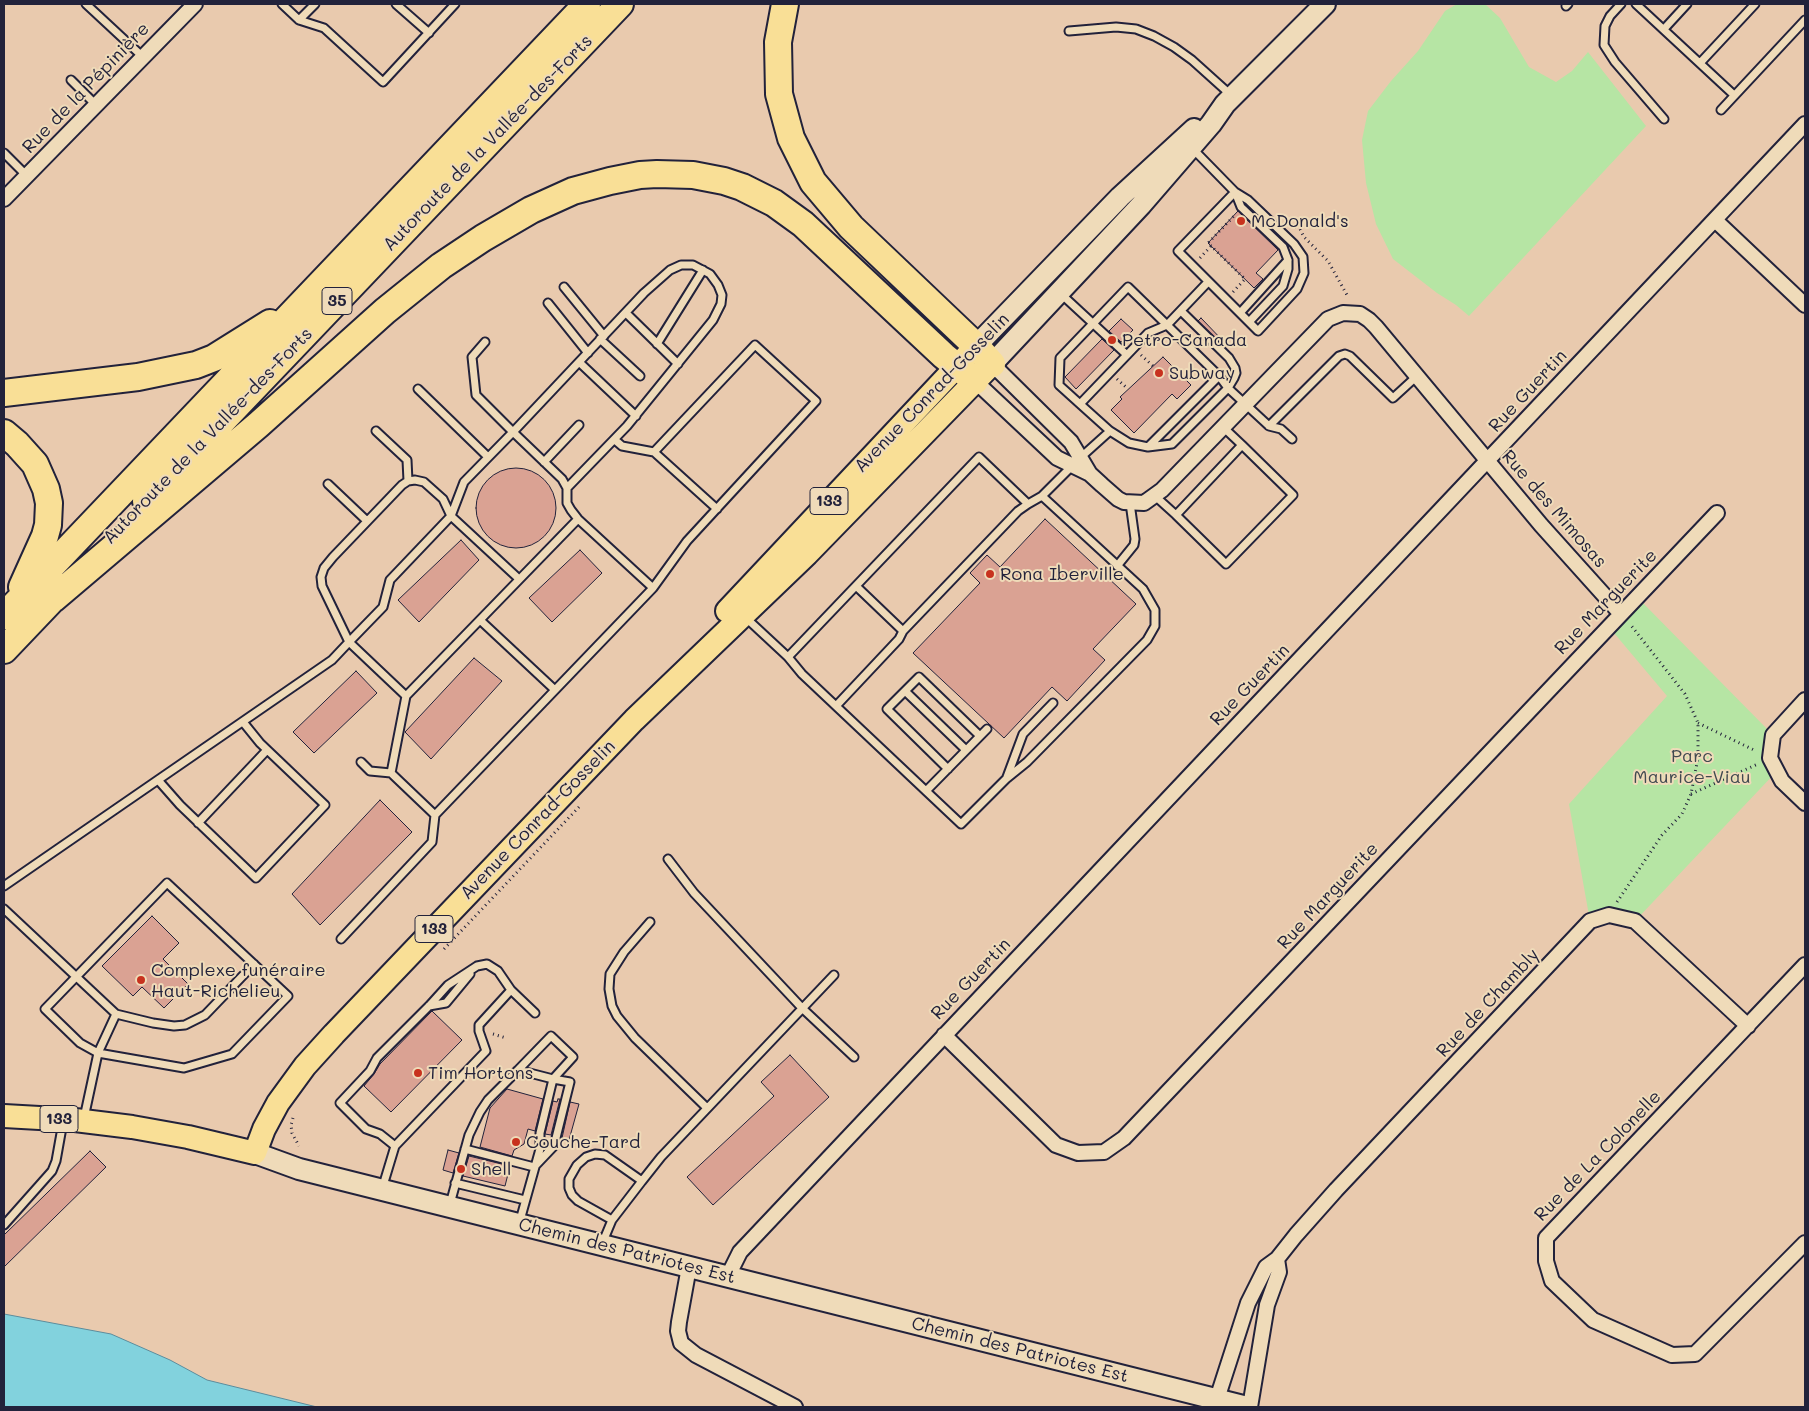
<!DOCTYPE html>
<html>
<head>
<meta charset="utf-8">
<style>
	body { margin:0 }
	#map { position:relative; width:1809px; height:1411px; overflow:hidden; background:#e9caae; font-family:Mali,sans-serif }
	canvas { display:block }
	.frame { position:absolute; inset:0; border:5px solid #22223b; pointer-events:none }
</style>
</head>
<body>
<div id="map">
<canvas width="1809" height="1411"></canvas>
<div class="frame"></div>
</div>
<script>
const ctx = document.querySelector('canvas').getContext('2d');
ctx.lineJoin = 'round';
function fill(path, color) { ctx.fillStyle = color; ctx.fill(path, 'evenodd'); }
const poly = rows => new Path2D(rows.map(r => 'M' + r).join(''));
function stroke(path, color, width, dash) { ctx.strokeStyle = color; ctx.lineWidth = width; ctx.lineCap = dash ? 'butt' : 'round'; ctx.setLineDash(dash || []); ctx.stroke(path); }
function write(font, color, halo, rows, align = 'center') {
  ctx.font = font + ' Mali,sans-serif'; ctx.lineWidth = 4; ctx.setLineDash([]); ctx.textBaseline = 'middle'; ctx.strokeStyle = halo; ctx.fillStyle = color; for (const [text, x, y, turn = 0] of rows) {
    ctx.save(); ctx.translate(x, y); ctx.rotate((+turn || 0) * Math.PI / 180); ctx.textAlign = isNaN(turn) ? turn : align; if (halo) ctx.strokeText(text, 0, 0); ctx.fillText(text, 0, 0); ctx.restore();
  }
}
fill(poly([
	[1457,4,1485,4,1500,18,1529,67,1556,82,1572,71,1588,52,1646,126,1469,316,1456,305,1437,293,1393,259,1376,224,1366,183,1362,140,1368,111,1391,81,1418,51,1445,11],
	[1637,597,1773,735,1777,771,1635,921,1590,921,1569,804,1667,696,1609,627]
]), '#b6e5a4');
const water = poly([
	[4,1314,111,1334,170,1360,207,1380,317,1407,4,1407,4,1314]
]);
fill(water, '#82d2dd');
stroke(water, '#5c8c9c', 1);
const building = poly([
	[1238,211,1278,250,1256,273,1263,279,1254,288,1208,243,1238,211],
	[1201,318,1225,343,1223,345,1198,321,1201,318],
	[1121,319,1133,330,1121,342,1109,331,1121,319],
	[1102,339,1114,350,1076,389,1065,377,1102,339],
	[1163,357,1191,385,1177,399,1172,394,1134,433,1111,410,1122,399,1120,397,1163,357],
	'476 508a40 40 0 1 1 80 0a40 40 0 1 1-80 0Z',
	[1045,519,1136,604,1093,649,1105,660,1067,701,1052,687,1004,738,913,653,980,583,970,573,987,555,1000,567,1045,519],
	[461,540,479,560,419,622,398,600,461,540],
	[580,550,602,573,552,622,529,598,580,550],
	[474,658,502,681,431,759,405,732,474,658],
	[356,671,377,693,314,753,293,732,356,671],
	[380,800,412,832,320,925,292,894,380,800],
	[152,916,179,943,163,959,188,984,164,1008,142,987,133,996,102,966,152,916],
	[432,1011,462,1040,391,1112,364,1086,374,1074,380,1064,432,1011],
	[790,1055,829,1097,713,1205,687,1177,774,1096,761,1082,790,1055],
	[507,1089,543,1099,535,1131,528,1129,524,1144,514,1150,512,1156,480,1147,490,1108,507,1089],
	[558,1099,560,1099,551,1135,545,1134,553,1101,557,1102,558,1099],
	[570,1102,579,1104,569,1140,562,1138,570,1102],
	[448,1150,459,1153,453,1173,443,1170,448,1150],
	[90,1151,106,1167,4,1267,4,1235,90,1151],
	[469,1156,510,1166,505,1186,463,1176,469,1156]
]);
fill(building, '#daa293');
stroke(building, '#22223b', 1);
const lane = poly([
	[86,4,143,57],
	[282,4,299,20,315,4],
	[396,4,429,33],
	[1621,4,1610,16,1605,26,1604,45,1615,62,1664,119],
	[1636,4,1734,95],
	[1566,6,1568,4],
	[299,20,324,28,383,82,455,4],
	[1664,29,1687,4],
	[1069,31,1116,27,1136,29,1154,36,1174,47,1192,60,1232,96],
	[1700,63,1755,4],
	[71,80,96,105],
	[1721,110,1805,20],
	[1192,148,1235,192,1248,200,1294,244,1303,257,1304,273,1297,289,1258,331,1178,251,1235,192],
	[4,153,27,176],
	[1235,192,1241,207,1283,247,1288,260,1288,269,1283,286,1249,322],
	[564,287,604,336],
	[1060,293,1127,355],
	[548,303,588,353],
	[626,313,678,364],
	[1240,313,1288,260],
	[600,339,640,376],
	[485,342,472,357,476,395,513,432,644,293,670,270,681,265,693,265,710,274,718,285,722,295,721,304,713,320,627,426,567,488],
	[657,344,703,270],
	[579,362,636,416],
	[1219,376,1228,388,1269,426,1339,356,1345,354,1350,356,1393,398,1417,376],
	[418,389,488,457],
	[1080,404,1059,385,1060,358,1128,287,1167,325,1219,376,1148,447,1129,443,1110,431,1080,404,1148,333,1167,325,1208,282],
	[1269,426,1281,429,1292,439],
	[376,431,407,460,408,481],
	[615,440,622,446,654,452],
	[1148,447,1172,444,1228,388,1234,378,1236,373,1235,368,1229,358,1181,311],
	[1080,458,1110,431],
	[544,462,579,425],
	[328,484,367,521],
	[1155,496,1176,515,1242,445,1223,427],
	[1176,515,1226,564,1293,495,1242,445],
	[1117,566,1134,545,1135,539,1130,503],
	[856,586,903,631,1018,511,1028,504],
	[653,588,687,541,816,401,755,345,654,452,717,509],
	[745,617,788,657,979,457,1028,504,1042,496,1072,466],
	[480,620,555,690],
	[788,657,802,674,961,824,1006,779,1027,762,1147,640,1155,626,1155,610,1143,589,1042,496],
	[905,691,966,750],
	[406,696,578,519],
	[836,706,899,639,903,631],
	[361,762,370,771,391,773],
	[948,769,887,709,919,677,980,736],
	[1007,777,1023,734,1053,703],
	[158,780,180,805,256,878,325,805,260,743,243,722],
	[926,791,987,729],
	[198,823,267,750],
	[668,859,694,893,802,1008,854,1057],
	[167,883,288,996,232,1054,184,1068,98,1053,80,1043,45,1009,167,883],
	[4,886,332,660,349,642,383,607,390,580,451,516,464,482,513,432,562,479,567,488,567,503,571,510,578,519,653,588,435,815,391,773,406,696,349,642,322,586,321,577,324,568,333,557,402,485,408,481,415,480,424,482,443,499,451,516,519,579],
	[4,909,116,1014,98,1053,84,1118],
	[650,922,624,952,610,974,609,989,612,1006,617,1016,635,1038,707,1108],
	[341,939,432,842,435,815],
	[429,1006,446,1003,470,974],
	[116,1014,153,1023,174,1026,185,1025,205,1015,254,964],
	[518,1070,551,1036,573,1057,553,1079],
	[395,1146,380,1134,366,1129,340,1103,370,1071,377,1058,429,1006,448,985,477,966,487,964,498,971,511,990,535,1013],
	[465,1149,534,1167,554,1146,570,1082,553,1079],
	[642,1181,661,1157,834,975],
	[455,1183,525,1200],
	[382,1189,395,1146,486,1051,479,1031,479,1025,511,990],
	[450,1204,469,1135,480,1112,488,1100,518,1070,553,1079,540,1133,540,1149,519,1224],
	[4,1225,52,1171,56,1161,63,1122],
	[602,1244,612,1220,642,1181,605,1155,595,1154,586,1157,577,1165,569,1179,569,1188,572,1195,578,1201,612,1220]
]);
const street = poly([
	[4,199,195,4],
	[1715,220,1805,305],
	[992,364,1071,442,1090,474,1102,485,1118,499,1124,502,1144,503,1162,490,1328,319,1343,313,1360,314,1369,320,1376,327,1541,525,1621,614],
	[975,381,1057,458,1090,474],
	[1805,700,1773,735,1770,758,1782,781,1805,803],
	[1805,965,1546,1238,1546,1261,1552,1281,1593,1320,1672,1355,1695,1354,1805,1243],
	[944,1035,1056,1145,1078,1153,1104,1152,1124,1138,1717,513],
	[689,1267,679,1322,678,1331,681,1343,696,1355,795,1407],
	[728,1276,740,1252,1805,124],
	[1217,1399,1248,1303,1266,1267,1277,1259,1296,1235,1336,1190,1590,921,1609,915,1635,921,1748,1026],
	[1250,1407,1267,1305,1279,1272,1277,1259]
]);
const secondary = poly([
	[976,346,1120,197,1194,129],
	[992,364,1141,205,1211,124,1225,104,1325,4],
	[255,1153,299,1169,1247,1407]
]);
const primary = poly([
	[727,611,976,346],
	[4,1116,75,1120,132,1127,188,1137,255,1153,264,1129,278,1103,305,1066,334,1034,634,720,807,554,988,368]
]);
const highway = poly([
	[785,4,778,42,779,94,791,138,813,182,851,227,976,346,992,364],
	[4,393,138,377,196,365,214,358,270,323],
	[4,433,17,444,35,464,46,489,49,503,48,525,45,536,22,587],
	[146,501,620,4],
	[53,599,258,425,385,311,441,266,483,238,531,210,573,191,610,181,640,175,657,174,693,175,724,181,742,187,774,203,803,224,944,356,975,381],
	[4,616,587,4],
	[4,650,64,587]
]);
stroke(lane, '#22223b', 11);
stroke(street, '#22223b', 18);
stroke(secondary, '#22223b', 24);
stroke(primary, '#22223b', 26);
stroke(highway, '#22223b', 30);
stroke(poly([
	[1291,225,1300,229,1304,237,1328,261,1347,295],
	[1200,258,1211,246],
	[1233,292,1245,279,1208,243,1235,215],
	[1141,355,1153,366],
	[1117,379,1128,389],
	[1698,723,1756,751],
	[1691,794,1758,764],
	[1617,902,1662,835,1682,814,1691,794,1698,758,1698,723,1685,694,1630,624],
	[444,949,579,807],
	[493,1034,506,1038],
	[293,1118,291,1125,292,1133,299,1146]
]), '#22223b', 3, [1, 4]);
stroke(lane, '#efdbb9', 7);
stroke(street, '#efdbb9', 14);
stroke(secondary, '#efdbb9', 20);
stroke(primary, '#f9df96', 22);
stroke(highway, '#f9df96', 26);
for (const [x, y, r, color] of [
	[1241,221,5,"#c8321e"],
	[1112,340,5,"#c8321e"],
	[1159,373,5,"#c8321e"],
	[990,574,5,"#c8321e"],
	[141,980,5,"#c8321e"],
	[418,1073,5,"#c8321e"],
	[516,1142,5,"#c8321e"],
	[461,1169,5,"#c8321e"]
]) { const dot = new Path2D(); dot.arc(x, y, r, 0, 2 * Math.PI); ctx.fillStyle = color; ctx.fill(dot); stroke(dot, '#efdbb9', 2); }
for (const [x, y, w] of [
	[337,301,30],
	[829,501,38],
	[434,929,38],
	[59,1119,38]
]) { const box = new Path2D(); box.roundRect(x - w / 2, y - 13.5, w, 27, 4); ctx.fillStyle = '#efdbb9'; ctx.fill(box); stroke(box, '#22223b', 1); }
write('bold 16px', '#22223b', null, [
	["35",337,301],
	["133",829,501],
	["133",434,929],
	["133",59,1119]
]);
write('18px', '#22223b', '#efdbb9', [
	["Rue de la Pépinière",86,88,-46],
	["Autoroute de la Vallée-des-Forts",488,143,-46],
	["Rue Guertin",1528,391,-47],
	["Avenue Conrad-Gosselin",932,393,-46],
	["Autoroute de la Vallée-des-Forts",208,436,-46],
	["Rue des Mimosas",1554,509,49],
	["Rue Marguerite",1606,602,-46],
	["Rue Guertin",1250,685,-46],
	["Avenue Conrad-Gosselin",538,820,-46],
	["Rue Marguerite",1328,896,-47],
	["Rue Guertin",971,979,-46],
	["Rue de Chambly",1488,1003,-47],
	["Rue de La Colonelle",1598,1156,-46],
	["Chemin des Patriotes Est",627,1251,14],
	["Chemin des Patriotes Est",1020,1350,14]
]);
write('18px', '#22223b', '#efdbb9', [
	["McDonald's",1251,221],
	["Petro-Canada",1122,340],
	["Subway",1169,373],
	["Rona Iberville",1000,574],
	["Complexe funéraire",151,970],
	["Haut-Richelieu",151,991],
	["Tim Hortons",428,1073],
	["Couche-Tard",526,1142],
	["Shell",471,1169]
], 'left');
write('18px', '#404950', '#efdbb9', [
	["Parc",1692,756],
	["Maurice-Viau",1692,777]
]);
</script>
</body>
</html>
